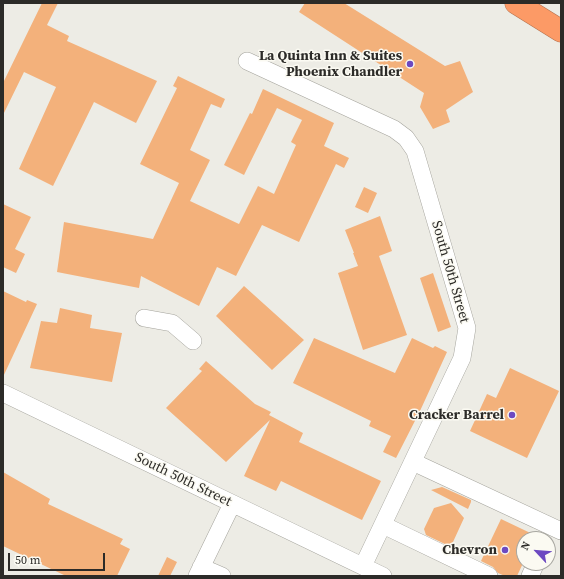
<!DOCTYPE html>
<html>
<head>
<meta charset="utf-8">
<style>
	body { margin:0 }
	#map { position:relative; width:564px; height:579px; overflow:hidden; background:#edece5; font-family:"Source Serif 4",serif }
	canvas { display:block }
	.frame { position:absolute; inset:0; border:4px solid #2c2b28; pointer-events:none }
	.north { position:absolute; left:516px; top:531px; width:40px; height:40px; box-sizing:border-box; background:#fbfaf2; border:1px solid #a8a7a1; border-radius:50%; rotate:296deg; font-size:11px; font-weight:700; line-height:16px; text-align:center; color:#2c2b28 }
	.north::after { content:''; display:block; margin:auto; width:14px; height:18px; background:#6c49c1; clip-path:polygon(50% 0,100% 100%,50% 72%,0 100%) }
	.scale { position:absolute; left:8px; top:553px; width:97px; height:18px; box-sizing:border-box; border:2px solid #2c2b28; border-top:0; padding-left:5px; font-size:12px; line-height:14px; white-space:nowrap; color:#2c2b28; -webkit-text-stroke:3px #fbfaf2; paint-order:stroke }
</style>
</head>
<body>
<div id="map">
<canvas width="564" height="579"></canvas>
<div class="frame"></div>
<div class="north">N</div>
<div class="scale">50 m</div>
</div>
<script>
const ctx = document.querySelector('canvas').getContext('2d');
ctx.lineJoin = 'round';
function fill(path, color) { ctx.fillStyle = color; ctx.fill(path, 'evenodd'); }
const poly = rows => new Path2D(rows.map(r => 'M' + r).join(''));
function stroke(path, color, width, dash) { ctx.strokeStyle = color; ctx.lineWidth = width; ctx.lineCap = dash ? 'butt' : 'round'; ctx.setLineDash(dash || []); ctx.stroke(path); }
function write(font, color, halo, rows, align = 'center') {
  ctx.font = font + ' "Source Serif 4",serif'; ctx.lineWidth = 3; ctx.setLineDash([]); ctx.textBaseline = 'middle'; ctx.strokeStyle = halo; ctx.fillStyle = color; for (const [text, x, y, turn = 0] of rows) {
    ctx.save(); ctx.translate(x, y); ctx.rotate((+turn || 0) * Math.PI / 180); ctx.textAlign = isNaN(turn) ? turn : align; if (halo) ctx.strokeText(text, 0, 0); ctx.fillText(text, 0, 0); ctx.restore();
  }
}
fill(poly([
	[42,3,58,3,47,25,69,36,67,41,157,81,136,123,94,102,53,186,19,169,56,87,24,72,3,115,3,83],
	[305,3,344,3,445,66,460,61,473,92,446,110,450,122,433,129,420,107,424,93,299,12],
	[178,76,225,99,221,108,211,104,190,150,210,160,190,201,239,224,258,186,274,194,296,145,291,142,302,120,277,108,244,175,224,165,250,113,252,114,263,89,334,123,324,146,349,158,344,168,336,164,299,242,262,225,236,276,217,267,199,306,141,276,139,288,57,272,64,222,153,239,179,183,140,164,177,88,173,86],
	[364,187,377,193,368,213,355,207],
	[3,204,31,217,15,249,25,254,16,273,3,267],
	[380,216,392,251,379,256,407,335,363,350,338,273,358,266,353,253,354,253,345,230],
	[433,273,451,327,438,332,420,278],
	[244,286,304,340,272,370,216,316],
	[3,291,26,302,27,300,37,304,3,377],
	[60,308,92,315,90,328,122,333,112,382,30,368,41,321,57,323],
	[314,338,395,373,412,338,433,348,435,346,447,352,420,411,396,458,383,452,391,436,369,426,371,421,293,383],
	[206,361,255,404,271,412,269,415,303,433,299,442,381,481,362,520,281,481,276,491,244,476,270,420,226,462,166,408,202,371,199,369],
	[510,368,559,391,527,458,470,431,487,394,496,398],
	[3,472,50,499,48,504,123,539,120,544,130,549,117,576,66,576,3,546],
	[442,487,471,500,471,502,468,509,431,490],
	[451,503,464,518,453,542,447,545,426,535,424,529,434,508],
	[501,519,543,539,524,539,524,561,517,576,505,576,498,573,493,567,481,561],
	[167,557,177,562,170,576,158,576]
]), '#f3b17b');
const minor = poly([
	[247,61,394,129,406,138,415,151,467,328,462,358,363,566],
	[144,318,172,323,193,341],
	[3,393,383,576],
	[413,462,561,531],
	[383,525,489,576],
	[201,567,222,576],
	[197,576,232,504],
	[530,576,536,563]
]);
const highway = poly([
	[516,3,561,31]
]);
stroke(minor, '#a4a39c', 18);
stroke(highway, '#b37350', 23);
stroke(minor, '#fff', 17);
stroke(highway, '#fc9a66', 22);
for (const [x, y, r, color] of [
	[410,64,4,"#6c49c1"],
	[512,415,4,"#6c49c1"],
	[505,550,4,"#6c49c1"]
]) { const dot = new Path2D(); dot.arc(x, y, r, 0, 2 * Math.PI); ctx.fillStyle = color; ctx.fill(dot); stroke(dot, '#fbfaf2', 1.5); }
write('bold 14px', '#2c2b28', '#fbfaf2', [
	["La Quinta Inn & Suites",402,56],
	["Phoenix Chandler",402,72],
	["Cracker Barrel",504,415],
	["Chevron",497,550]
], 'right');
write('14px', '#2c2b28', '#fbfaf2', [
	["South 50th Street",450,272,74],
	["South 50th Street",183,480,26]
]);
</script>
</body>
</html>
